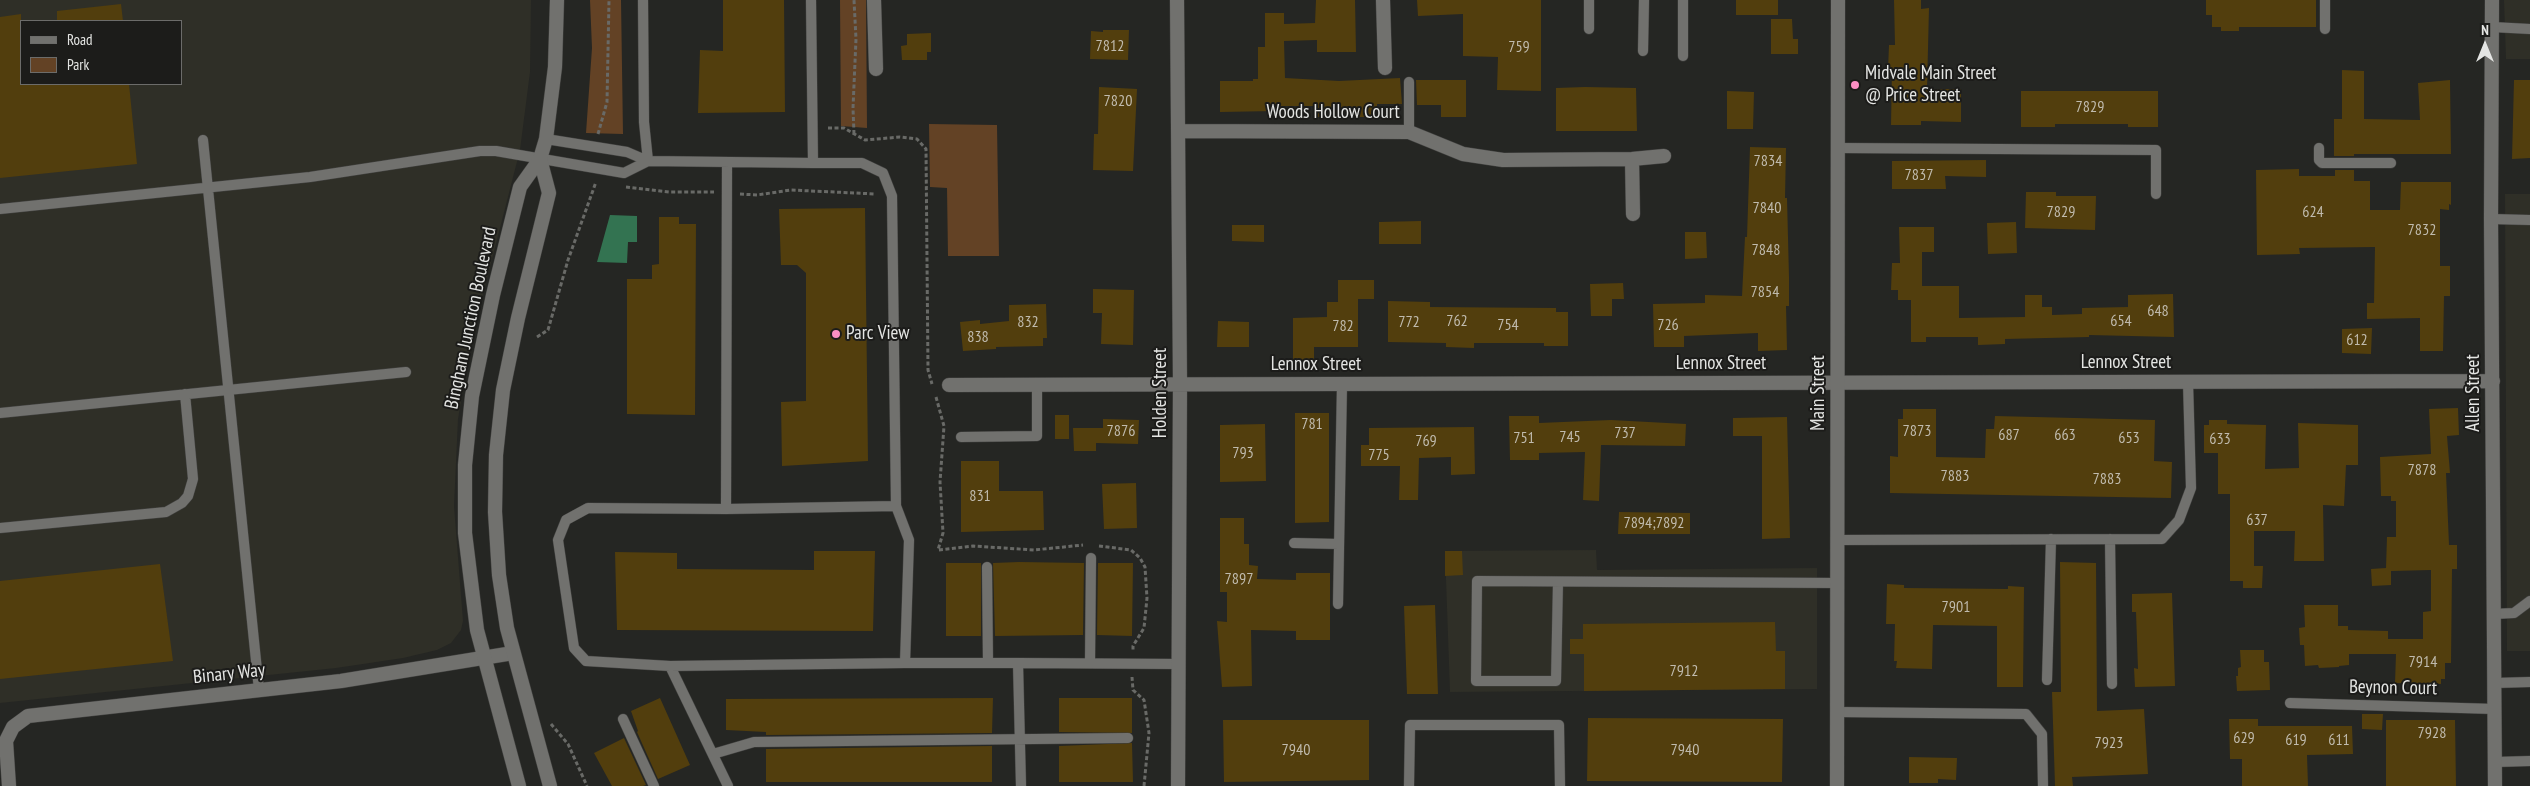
<!DOCTYPE html>
<html>
<head>
<meta charset="utf-8">
<style>
	body { margin:0 }
	#map { position:relative; width:2530px; height:786px; overflow:hidden; background:#252623; font-family:"PT Sans Narrow",sans-serif }
	canvas { display:block }
	.legend { position:absolute; left:20px; top:20px; width:162px; height:65px; box-sizing:border-box; background:#1c1c1a; border:1px solid #6c6c6a; margin:0; padding:6px 9px; list-style:none; font-size:15px; color:#e4e5e3 }
	.legend li { display:flex; align-items:center; gap:10px; height:25px }
	.legend b { width:25px; border:1px solid #6c6c6a }
	.north { position:absolute; left:2460px; top:20px; width:50px; height:50px; -webkit-text-stroke:4px #1c1c1a; paint-order:stroke; rotate:0deg; font-size:14px; font-weight:700; line-height:20px; text-align:center; color:#e4e5e3 }
	.north::after { content:''; display:block; margin:auto; width:18px; height:22px; background:#e4e5e3; clip-path:polygon(50% 0,100% 100%,50% 72%,0 100%) }
</style>
</head>
<body>
<div id="map">
<canvas width="2530" height="786"></canvas>
<ul class="legend">
<li><b style="height:6px;background:#71716e"></b>Road</li>
<li><b style="height:14px;background:#634225"></b>Park</li>
</ul>
<div class="north">N</div>
</div>
<script>
const ctx = document.querySelector('canvas').getContext('2d');
ctx.lineJoin = 'round';
function fill(path, color) { ctx.fillStyle = color; ctx.fill(path, 'evenodd'); }
const poly = rows => new Path2D(rows.map(r => 'M' + r).join(''));
function stroke(path, color, width, dash) { ctx.strokeStyle = color; ctx.lineWidth = width; ctx.lineCap = dash ? 'butt' : 'round'; ctx.setLineDash(dash || []); ctx.stroke(path); }
function write(font, color, halo, rows, align = 'center') {
  ctx.font = font + ' "PT Sans Narrow",sans-serif'; ctx.lineWidth = 4; ctx.setLineDash([]); ctx.textBaseline = 'middle'; ctx.strokeStyle = halo; ctx.fillStyle = color; for (const [text, x, y, turn = 0] of rows) {
    ctx.save(); ctx.translate(x, y); ctx.rotate((+turn || 0) * Math.PI / 180); ctx.textAlign = isNaN(turn) ? turn : align; if (halo) ctx.strokeText(text, 0, 0); ctx.fillText(text, 0, 0); ctx.restore();
  }
}
fill(poly([
	[0,0,531,0,530,72,520,150,472,337,458,419,454,506,463,621,461,630,451,643,437,650,403,658,336,668,0,703],
	[21,21,181,21,181,84,21,84],
	[2504,0,2530,0,2530,59,2506,59],
	[2505,194,2530,194,2530,651,2507,651],
	[1596,550,1597,570,1817,568,1817,689,1450,692,1445,551]
]), '#2f2f27');
fill(poly([
	[590,0,621,0,623,134,586,133,592,48],
	[840,0,866,0,867,128,841,126],
	[929,124,997,125,999,256,948,256,947,188,930,187]
]), '#634225');
fill(poly([
	[610,215,637,216,637,242,628,242,627,263,597,262]
]), '#337351');
fill(poly([
	[723,0,784,0,785,112,698,113,700,50,723,51],
	[1316,0,1355,0,1356,52,1317,52,1317,40,1284,41,1285,78,1339,81,1400,78,1402,104,1377,104,1377,117,1314,117,1314,106,1275,106,1275,111,1220,112,1220,81,1253,81,1253,79,1258,79,1258,47,1265,47,1265,13,1284,13,1284,24,1315,23],
	[1417,0,1541,0,1541,91,1497,90,1498,57,1463,56,1463,14,1418,16],
	[1736,0,1778,0,1778,15,1736,15],
	[1894,0,1921,0,1921,9,1929,8,1927,89,1961,89,1961,122,1921,121,1921,125,1891,125,1892,70,1888,70,1889,45,1895,45],
	[2206,0,2316,0,2316,27,2239,27,2239,31,2221,31,2221,27,2212,27,2212,15,2206,15],
	[121,4,123,21,57,21,57,11],
	[21,14,21,84,129,84,137,164,0,178,0,17],
	[1771,19,1792,19,1793,39,1798,39,1798,54,1771,54],
	[1103,30,1129,30,1128,60,1090,59,1091,31,1103,32],
	[931,33,931,52,927,52,927,60,902,60,901,46,907,45,907,34],
	[2342,70,2364,71,2364,119,2420,120,2418,83,2450,80,2451,154,2354,154,2354,156,2334,156,2334,119,2342,119],
	[1416,80,1466,80,1466,117,1441,117,1441,105,1417,105],
	[2514,80,2530,80,2530,158,2512,159],
	[1099,87,1137,89,1133,171,1093,170,1094,134,1098,134],
	[1585,87,1636,88,1637,131,1556,131,1556,88],
	[1727,91,1754,92,1753,129,1727,129],
	[2021,91,2158,91,2158,127,2128,127,2128,124,2055,124,2055,127,2021,127],
	[1750,147,1786,148,1785,198,1787,198,1789,277,1789,306,1786,306,1787,350,1758,351,1758,333,1684,336,1684,347,1654,347,1653,304,1705,303,1705,295,1742,296,1745,237,1747,237],
	[1986,160,1986,177,1945,176,1946,189,1892,189,1892,161],
	[2299,169,2299,176,2335,176,2335,170,2354,170,2354,181,2370,181,2370,210,2400,210,2401,182,2451,182,2451,205,2449,204,2449,210,2440,209,2440,266,2450,266,2450,296,2444,296,2443,351,2420,351,2420,318,2367,319,2367,303,2374,303,2375,247,2299,248,2300,254,2257,255,2256,170],
	[2026,192,2056,192,2056,196,2096,196,2095,230,2025,228],
	[865,208,868,461,782,466,781,402,806,401,806,273,797,265,781,265,779,209],
	[659,217,679,217,679,224,696,224,695,415,627,414,627,279,652,279,652,265,659,264],
	[1421,221,1421,244,1379,244,1379,222],
	[2016,222,2017,253,1988,254,1987,223],
	[1232,225,1264,225,1264,242,1232,241],
	[1899,227,1934,227,1934,252,1922,252,1922,286,1959,286,1959,318,2025,317,2025,295,2042,295,2042,307,2052,307,2052,315,2082,314,2082,308,2128,307,2128,295,2173,294,2174,337,2089,335,2089,337,2005,339,2005,344,1978,345,1978,337,1926,337,1926,342,1911,342,1911,300,1898,300,1898,290,1891,290,1892,263,1900,263],
	[1685,232,1706,232,1707,258,1685,259],
	[1338,280,1374,280,1374,299,1358,299,1358,347,1314,347,1314,360,1293,361,1293,318,1327,317,1327,302,1338,302],
	[1623,283,1624,299,1612,299,1612,316,1591,316,1590,284],
	[1093,289,1134,290,1133,345,1101,344,1102,313,1093,313],
	[1388,301,1430,302,1430,307,1556,308,1556,312,1568,312,1568,346,1544,346,1544,343,1474,343,1474,348,1446,347,1446,343,1388,342],
	[1046,304,1047,338,1043,338,1043,346,996,347,996,349,963,351,960,322,980,320,980,324,1009,321,1009,305],
	[1218,321,1249,322,1249,347,1217,347],
	[2372,328,2371,354,2342,353,2342,329],
	[2458,408,2459,435,2447,436,2450,473,2446,473,2449,545,2457,545,2457,569,2452,569,2451,663,2445,663,2445,679,2441,679,2441,684,2395,683,2396,654,2349,654,2349,665,2339,666,2339,667,2319,668,2318,665,2305,666,2304,645,2300,645,2299,628,2305,627,2304,605,2338,605,2338,626,2348,626,2348,630,2388,631,2388,639,2423,639,2423,612,2431,611,2431,570,2391,571,2391,585,2372,586,2371,569,2386,568,2387,537,2396,537,2396,501,2391,501,2391,496,2381,496,2380,457,2431,454,2429,409],
	[1903,409,1936,409,1936,457,1985,458,1986,429,1994,429,1995,416,2155,420,2154,461,2172,462,2171,498,1890,493,1890,456,1898,457,1898,419,1903,419],
	[1295,413,1329,413,1329,522,1295,523],
	[1055,415,1069,415,1069,439,1055,439],
	[1509,416,1539,416,1539,423,1611,420,1686,424,1685,446,1601,445,1599,501,1583,500,1585,452,1539,453,1539,460,1510,460],
	[1787,417,1790,538,1762,539,1762,436,1733,436,1733,418],
	[1103,419,1139,420,1138,444,1096,443,1096,451,1074,451,1073,428,1103,428],
	[2209,420,2227,420,2227,424,2266,425,2265,469,2299,468,2298,423,2358,425,2358,465,2346,465,2344,506,2323,505,2324,561,2294,561,2295,531,2254,531,2254,566,2263,566,2262,588,2243,588,2243,581,2230,581,2230,494,2218,494,2218,453,2204,453,2204,425,2209,425],
	[1265,424,1266,481,1220,482,1220,425],
	[1474,427,1475,474,1451,475,1451,457,1419,458,1418,500,1399,500,1400,466,1361,466,1361,445,1369,445,1369,428],
	[961,461,999,461,999,491,1043,491,1044,530,961,532],
	[1136,483,1137,528,1104,529,1102,484],
	[1619,512,1690,513,1690,534,1618,534],
	[1220,518,1244,518,1244,544,1249,544,1249,565,1258,566,1257,579,1296,580,1296,573,1330,573,1330,640,1296,640,1296,631,1251,630,1252,686,1222,687,1217,621,1227,622,1227,592,1220,592],
	[814,551,875,551,873,631,617,630,615,552,677,553,677,569,814,570],
	[1445,551,1462,551,1463,575,1445,576],
	[1019,562,1084,563,1083,635,995,636,993,563],
	[2060,562,2096,563,2097,711,2144,709,2148,774,2072,777,2073,786,2055,786,2052,692,2061,692],
	[946,563,981,563,981,636,946,636],
	[1098,563,1133,563,1132,636,1097,635],
	[160,564,173,661,0,679,0,581],
	[1887,584,1904,585,1904,588,2008,589,2008,586,2024,587,2023,687,1997,687,1997,626,1933,625,1932,669,1896,668,1897,661,1894,661,1895,624,1886,624],
	[2172,593,2175,686,2135,687,2134,668,2138,669,2136,612,2132,612,2132,594],
	[1435,605,1438,694,1407,694,1404,606],
	[1775,622,1776,651,1785,651,1785,689,1584,691,1584,654,1570,654,1570,639,1583,639,1583,624],
	[2240,650,2264,650,2264,662,2269,662,2270,690,2237,691,2236,676,2238,676,2238,668,2241,667],
	[660,698,690,765,658,779,637,732,638,731,631,711],
	[993,698,992,733,766,735,766,732,726,730,726,699],
	[1059,698,1132,698,1132,733,1059,732],
	[2362,714,2383,714,2382,730,2362,729],
	[1588,718,1783,719,1782,782,1587,781],
	[2229,719,2258,719,2258,726,2352,726,2353,754,2307,755,2308,786,2242,786,2242,759,2230,759],
	[1223,720,1369,720,1369,780,1224,782],
	[2386,720,2455,720,2456,786,2386,786],
	[624,738,646,785,643,786,612,786,594,753],
	[1132,743,1133,782,1059,782,1059,746],
	[992,746,992,782,766,782,766,749],
	[1909,757,1957,758,1956,780,1938,779,1938,783,1909,783]
]), '#523e0d');
const service = poly([
	[643,0,644,122,648,161],
	[1589,0,1589,29],
	[1683,0,1683,56],
	[2325,0,2325,29],
	[2492,27,2530,29],
	[1643,51,1644,0],
	[1409,82,1409,132],
	[546,139,627,152,648,161,813,163],
	[203,140,259,690],
	[1838,148,2156,150,2156,194],
	[2319,148,2319,160,2322,163,2391,163],
	[727,163,726,509,588,508,566,520,558,540,574,648,586,661,670,666,728,786],
	[0,209,310,177,480,151,496,151,624,173,648,161],
	[2491,219,2530,220],
	[0,413,406,372],
	[961,437,1037,436,1037,385],
	[726,509,896,506,892,196,883,173,862,163,813,163,811,0],
	[0,528,166,512,182,503,188,496,193,479,185,394],
	[2110,539,2112,684],
	[1838,540,2162,539,2179,520,2191,488,2188,382],
	[1294,543,1339,544],
	[987,567,988,663],
	[1558,582,1556,681,1476,681,1477,581,1838,583],
	[1338,604,1342,384],
	[2494,614,2514,613,2530,601],
	[905,663,1018,663,1021,786],
	[1018,663,1179,664],
	[1090,663,1091,558],
	[670,666,905,663,909,540,896,506],
	[2047,680,2051,539],
	[2494,683,2530,682],
	[2290,703,2495,709],
	[1837,712,2026,714,2042,734,2043,786],
	[623,719,654,786],
	[713,754,754,742,1128,738],
	[2495,762,2530,761],
	[1409,786,1410,725,1559,725,1560,786]
]);
const minor = poly([
	[874,0,876,69],
	[1177,0,1180,384,1178,786],
	[1383,0,1385,68],
	[2492,0,2491,219,2495,786],
	[1179,131,1409,132,1463,154,1503,160,1632,159,1664,156],
	[1632,159,1633,214],
	[949,385,2493,381],
	[9,786,6,741,13,727,28,716,341,681,513,653]
]);
const tertiary = poly([
	[1837,786,1838,0]
]);
const secondary = poly([
	[540,159,549,193,518,318,503,390,496,455,495,512,499,575,507,628,550,786],
	[519,786,477,630,465,533,465,465,472,396,493,295,520,187,540,159,546,139,555,67,557,0]
]);
stroke(service, '#424240', 11);
stroke(minor, '#424240', 15);
stroke(tertiary, '#424240', 15);
stroke(secondary, '#424240', 15);
stroke(poly([
	[828,128,844,128,865,140,900,137,917,139,926,149,928,370,932,384],
	[598,134,607,102,609,0],
	[854,134,853,108,856,39,854,0],
	[626,187,669,192,714,192],
	[740,194,757,195,791,190,876,194],
	[537,337,548,330,568,260,596,182],
	[936,397,944,426,940,482,943,533,938,550,973,546,1034,550,1083,545],
	[1099,546,1131,550,1140,558,1145,567,1147,598,1144,628,1133,646,1133,651],
	[1132,677,1133,690,1144,700,1149,733,1144,786],
	[551,724,568,744,587,786]
]), '#696a67', 3, [4, 2.5]);
stroke(service, '#71716e', 10);
stroke(minor, '#71716e', 14);
stroke(tertiary, '#71716e', 14);
stroke(secondary, '#71716e', 14);
for (const [x, y, r, color] of [
	[1855,85,5,"#fb8fc4"],
	[836,334,5,"#fb8fc4"]
]) { const dot = new Path2D(); dot.arc(x, y, r, 0, 2 * Math.PI); ctx.fillStyle = color; ctx.fill(dot); stroke(dot, '#1c1c1a', 2); }
write('16px', '#c0bbae', null, [
	["7812",1110,46],
	["759",1519,47],
	["7820",1118,101],
	["7829",2090,107],
	["7834",1768,161],
	["7837",1919,175],
	["7840",1767,208],
	["7829",2061,212],
	["624",2313,212],
	["7832",2422,230],
	["7848",1766,250],
	["7854",1765,292],
	["648",2158,311],
	["762",1457,321],
	["654",2121,321],
	["832",1028,322],
	["772",1409,322],
	["754",1508,325],
	["726",1668,325],
	["782",1343,326],
	["838",978,337],
	["612",2357,340],
	["781",1312,424],
	["7876",1121,431],
	["7873",1917,431],
	["737",1625,433],
	["687",2009,435],
	["663",2065,435],
	["745",1570,437],
	["751",1524,438],
	["653",2129,438],
	["633",2220,439],
	["769",1426,441],
	["793",1243,453],
	["775",1379,455],
	["7878",2422,470],
	["7883",1955,476],
	["7883",2107,479],
	["831",980,496],
	["637",2257,520],
	["7894;7892",1654,523],
	["7897",1239,579],
	["7901",1956,607],
	["7914",2423,662],
	["7912",1684,671],
	["7928",2432,733],
	["629",2244,738],
	["619",2296,740],
	["611",2339,740],
	["7923",2109,743],
	["7940",1296,750],
	["7940",1685,750]
]);
write('19px', '#e4e5e3', '#1c1c1a', [
	["Midvale Main Street",1865,74],
	["@ Price Street",1865,96],
	["Parc View",846,334]
], 'left');
write('19px', '#e4e5e3', '#1c1c1a', [
	["Woods Hollow Court",1333,113],
	["Bingham Junction Boulevard",471,318,-78],
	["Lennox Street",2126,363],
	["Lennox Street",1721,364],
	["Lennox Street",1316,365],
	["Holden Street",1161,393,-90],
	["Main Street",1819,393,-90],
	["Allen Street",2474,393,-90],
	["Binary Way",229,674,-6],
	["Beynon Court",2393,688,1]
]);
</script>
</body>
</html>
